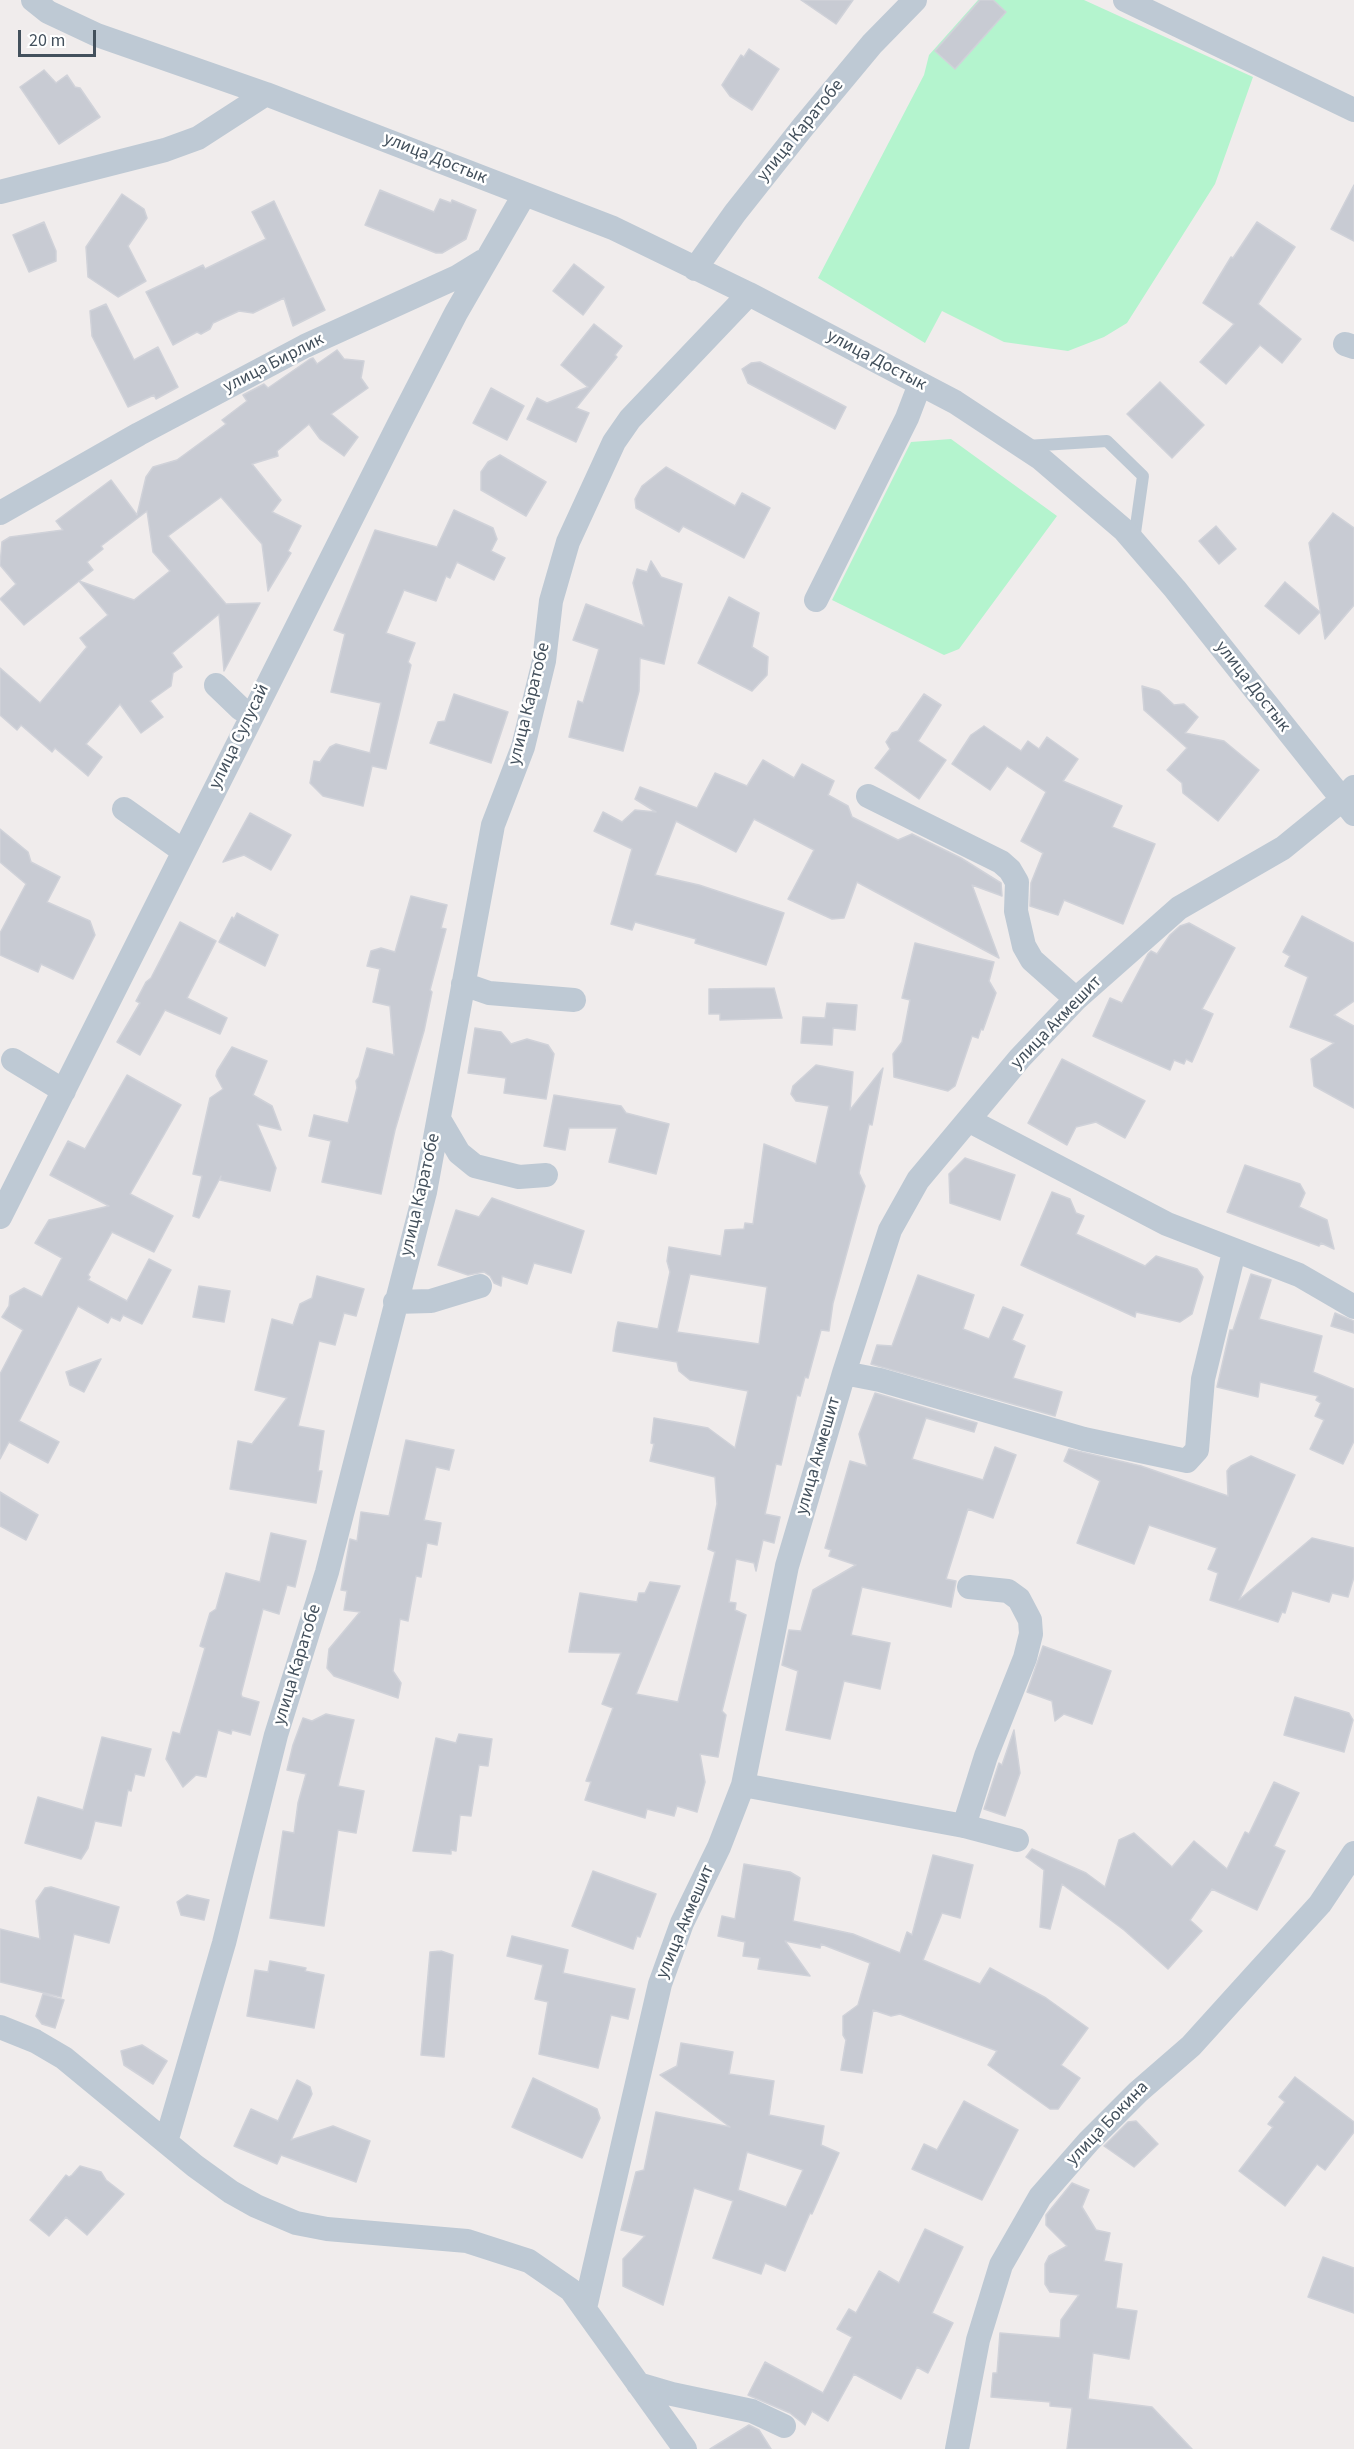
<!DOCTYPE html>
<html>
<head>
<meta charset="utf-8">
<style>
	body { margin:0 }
	#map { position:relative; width:1354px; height:2449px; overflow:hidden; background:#f0ecec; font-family:"Source Sans 3",sans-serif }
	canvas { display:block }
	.scale { position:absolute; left:18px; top:30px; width:78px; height:27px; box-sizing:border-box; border:3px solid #43505c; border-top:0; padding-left:8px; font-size:18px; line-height:21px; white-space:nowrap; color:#43505c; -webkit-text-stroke:4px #fff; paint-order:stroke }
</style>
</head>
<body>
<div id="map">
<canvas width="1354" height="2449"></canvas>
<div class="scale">20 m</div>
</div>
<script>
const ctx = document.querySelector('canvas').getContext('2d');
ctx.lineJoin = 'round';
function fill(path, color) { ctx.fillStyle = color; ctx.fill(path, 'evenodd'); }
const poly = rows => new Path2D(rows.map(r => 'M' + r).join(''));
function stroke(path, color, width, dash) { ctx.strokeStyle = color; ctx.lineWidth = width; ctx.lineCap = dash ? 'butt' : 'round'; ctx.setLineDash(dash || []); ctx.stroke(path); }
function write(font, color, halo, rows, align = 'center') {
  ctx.font = font + ' "Source Sans 3",sans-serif'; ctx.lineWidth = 5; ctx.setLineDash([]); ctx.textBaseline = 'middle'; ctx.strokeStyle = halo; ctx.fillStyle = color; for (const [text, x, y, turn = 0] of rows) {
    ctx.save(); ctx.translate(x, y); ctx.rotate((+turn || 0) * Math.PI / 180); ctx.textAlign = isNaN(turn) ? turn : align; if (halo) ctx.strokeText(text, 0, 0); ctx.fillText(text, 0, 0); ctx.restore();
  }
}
fill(poly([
	[978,0,1084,0,1253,77,1215,184,1127,323,1104,337,1068,351,1004,342,942,311,925,343,818,278,924,75,929,55],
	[951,439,1057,516,959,649,944,655,832,600,911,442]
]), '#b4f4ce');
const building = poly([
	[801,0,853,0,836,24,801,0],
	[980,0,993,0,1006,12,955,69,935,51,980,0],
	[749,49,779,69,752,110,730,96,722,85,741,55,744,57,749,49],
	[44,70,56,83,67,75,75,87,80,88,100,117,59,144,20,87,44,70],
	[1354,185,1354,241,1331,229,1354,185],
	[380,190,434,212,440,199,451,203,452,200,476,210,466,239,442,253,436,253,365,225,380,190],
	[122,194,144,209,147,218,128,246,146,281,118,297,88,277,86,247,122,194],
	[274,201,325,310,293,326,284,298,253,313,239,311,213,323,210,329,201,334,197,332,173,345,146,292,203,265,205,269,266,239,252,212,274,201],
	[44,222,56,251,56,261,29,272,13,235,44,222],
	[1257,222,1295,247,1258,304,1301,339,1282,363,1260,345,1226,384,1200,362,1234,324,1203,303,1231,257,1233,258,1257,222],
	[574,264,604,287,583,315,553,291,574,264],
	[106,304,134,360,158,347,178,387,156,399,154,395,128,407,92,336,90,311,106,304],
	[594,324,622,346,615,355,617,357,576,408,589,413,576,442,527,419,537,398,547,403,588,387,561,365,594,324],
	[337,350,344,359,364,361,361,378,368,388,331,414,358,437,344,456,320,439,309,424,277,451,278,456,252,464,281,500,272,512,301,526,288,551,291,553,268,591,262,544,221,497,168,536,226,604,260,603,224,671,219,614,172,653,182,667,173,673,171,686,150,701,163,717,141,733,120,704,86,744,102,757,88,776,55,748,52,752,21,725,17,730,0,715,0,668,40,703,87,647,80,638,108,615,79,581,24,625,0,599,16,584,0,565,2,542,10,537,63,530,56,521,111,480,137,515,146,477,153,467,177,460,226,424,222,420,247,401,243,395,264,384,268,388,310,359,313,358,317,364,337,350],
	[147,511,153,552,170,571,134,600,79,581,93,570,87,562,103,549,101,546,147,511],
	[760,362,846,407,835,429,748,383,742,369,751,363,760,362],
	[1160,382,1204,425,1172,458,1127,414,1160,382],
	[491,388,524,406,507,440,473,423,491,388],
	[500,455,546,482,526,516,481,490,481,472,488,462,500,455],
	[666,467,735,506,742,493,770,508,744,558,683,526,679,532,636,508,635,499,642,486,666,467],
	[454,510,493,528,497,539,491,551,505,558,494,580,457,562,450,578,446,576,436,601,404,590,386,633,415,643,408,662,411,665,386,769,372,766,363,806,323,796,310,783,314,761,320,762,330,747,336,744,370,753,381,703,331,692,345,634,334,630,375,530,437,547,454,510],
	[1333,513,1354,528,1354,605,1325,639,1309,543,1333,513],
	[1216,526,1236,549,1219,564,1199,541,1216,526],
	[651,561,661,577,682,584,664,664,640,658,639,691,623,751,569,737,578,701,583,703,599,649,573,640,586,604,644,626,633,583,637,569,647,572,651,561],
	[1285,582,1320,612,1299,634,1265,606,1285,582],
	[729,597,759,613,752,647,768,657,767,675,752,691,698,663,729,597],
	[1142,686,1159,691,1174,705,1184,704,1198,717,1185,733,1224,741,1259,770,1218,821,1183,793,1182,783,1167,770,1187,748,1144,710,1142,686],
	[454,694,508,712,491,763,430,743,438,722,445,721,454,694],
	[924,694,941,705,918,741,946,760,919,799,875,768,890,749,886,742,892,733,898,731,924,694],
	[984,726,1021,751,1028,741,1039,749,1047,737,1078,759,1063,781,1122,806,1112,827,1155,844,1123,924,1064,900,1058,915,1030,906,1031,883,1043,853,1021,841,1046,792,1007,766,990,790,952,764,971,735,984,726],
	[763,760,794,778,802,764,834,781,828,795,848,806,852,817,898,840,912,834,961,858,1001,883,1002,896,972,885,999,958,857,882,844,918,832,919,788,899,814,850,754,819,736,852,676,821,655,875,699,885,784,913,766,965,695,943,696,939,635,922,632,930,611,924,632,849,594,831,603,812,622,822,635,810,656,812,635,799,640,787,697,808,715,773,747,786,763,760],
	[250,813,291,835,271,870,244,855,223,862,250,813],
	[0,829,28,852,31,862,60,877,47,902,90,921,95,935,73,979,41,964,38,972,0,955,0,933,26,884,0,862,0,829],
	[411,896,447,905,441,928,446,929,430,990,432,992,424,1031,395,1130,381,1194,322,1182,331,1141,309,1136,314,1115,348,1123,357,1088,356,1081,359,1077,367,1048,394,1055,390,1006,373,1002,380,969,367,966,371,951,381,948,395,952,411,896],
	[237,913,278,935,265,966,219,942,232,917,234,919,237,913],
	[1302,916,1354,943,1354,1001,1334,1015,1354,1026,1354,1108,1314,1086,1311,1059,1334,1043,1290,1027,1308,977,1285,966,1290,956,1283,952,1302,916],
	[180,922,216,941,187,998,227,1018,220,1034,165,1010,140,1055,117,1042,140,1003,136,1001,146,982,151,978,180,922],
	[1189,923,1235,948,1202,1009,1213,1014,1192,1062,1186,1059,1184,1064,1174,1060,1170,1070,1093,1036,1110,998,1122,1003,1148,954,1151,951,1157,954,1170,935,1180,926,1189,923],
	[915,943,994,962,989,981,996,993,983,1030,981,1029,978,1038,972,1036,955,1086,948,1091,894,1077,893,1054,902,1042,910,1000,902,998,915,943],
	[774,988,782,1018,720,1020,720,1014,709,1014,709,989,774,988],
	[827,1003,857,1005,855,1030,833,1028,832,1045,801,1043,803,1017,825,1018,827,1003],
	[475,1028,501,1032,511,1044,527,1039,548,1045,554,1054,546,1099,504,1093,506,1078,468,1073,475,1028],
	[232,1047,267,1061,253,1095,272,1106,281,1130,257,1124,276,1168,270,1191,220,1180,221,1176,199,1218,193,1216,202,1176,193,1174,210,1098,223,1089,216,1076,217,1071,232,1047],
	[1062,1059,1145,1101,1125,1138,1096,1122,1076,1127,1067,1145,1028,1123,1062,1059],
	[816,1065,853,1072,850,1110,883,1068,872,1125,869,1124,859,1173,865,1186,833,1303,829,1331,821,1330,808,1378,805,1377,800,1396,797,1395,781,1465,776,1464,765,1514,780,1517,774,1543,763,1540,756,1571,754,1563,736,1559,729,1602,736,1603,735,1610,746,1615,722,1711,726,1715,718,1757,700,1754,705,1782,697,1812,677,1806,674,1816,647,1809,645,1818,585,1800,591,1782,586,1781,613,1708,602,1704,621,1653,569,1652,580,1593,637,1602,639,1593,645,1593,650,1582,680,1586,636,1694,678,1702,715,1552,708,1549,717,1504,715,1477,650,1461,654,1444,651,1443,654,1418,708,1428,735,1448,748,1391,690,1380,679,1371,677,1362,613,1351,616,1330,618,1322,658,1329,670,1272,667,1261,669,1247,721,1256,725,1230,744,1229,745,1223,753,1224,764,1144,816,1164,829,1106,796,1101,791,1094,793,1086,816,1065],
	[690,1274,767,1287,759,1344,677,1332,690,1274],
	[127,1075,181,1105,130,1194,173,1216,154,1252,112,1232,88,1275,90,1277,88,1280,127,1301,149,1259,171,1270,142,1324,123,1315,120,1321,111,1317,108,1323,78,1306,19,1421,59,1442,48,1463,9,1442,0,1459,0,1374,23,1330,2,1317,9,1306,10,1296,24,1288,42,1297,62,1258,35,1243,49,1220,109,1206,50,1175,68,1141,85,1149,127,1075],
	[554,1095,621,1106,626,1113,669,1124,656,1174,609,1162,617,1128,569,1128,565,1150,544,1146,554,1095],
	[965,1158,1015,1175,1000,1220,950,1203,949,1174,965,1158],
	[1245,1165,1300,1184,1305,1193,1299,1207,1327,1220,1334,1249,1321,1243,1319,1246,1227,1212,1245,1165],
	[1052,1192,1070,1199,1076,1213,1084,1216,1076,1234,1145,1266,1156,1256,1197,1269,1203,1277,1192,1314,1180,1322,1136,1312,1135,1317,1021,1265,1052,1192],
	[492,1198,584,1231,571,1273,534,1263,527,1284,502,1276,501,1286,494,1283,490,1276,484,1272,468,1275,438,1265,456,1210,479,1217,492,1198],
	[1251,1274,1271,1280,1259,1319,1322,1336,1313,1372,1354,1389,1354,1441,1343,1464,1310,1449,1324,1420,1315,1416,1321,1403,1316,1400,1318,1396,1260,1382,1258,1397,1217,1387,1230,1330,1233,1330,1251,1274],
	[918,1275,974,1295,963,1329,989,1339,1003,1307,1023,1315,1012,1340,1025,1346,1013,1378,1062,1392,1055,1416,871,1364,877,1345,892,1346,918,1275],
	[317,1276,364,1289,356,1316,344,1313,335,1345,319,1341,298,1426,324,1431,318,1471,322,1471,316,1503,230,1489,238,1441,252,1444,287,1398,255,1390,272,1319,293,1325,300,1304,312,1298,317,1276],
	[199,1286,230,1291,224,1322,193,1317,199,1286],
	[1335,1313,1354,1321,1354,1333,1331,1326,1335,1313],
	[101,1359,84,1392,70,1385,66,1372,101,1359],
	[875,1393,977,1423,974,1432,926,1418,912,1459,983,1480,995,1447,1016,1455,993,1518,968,1509,946,1579,956,1581,951,1607,862,1587,851,1635,890,1643,880,1689,844,1681,830,1739,786,1730,798,1671,782,1665,789,1630,801,1631,813,1590,856,1565,829,1556,831,1550,825,1548,850,1461,867,1466,859,1434,875,1393],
	[406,1440,454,1450,449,1470,436,1467,424,1520,441,1523,437,1545,427,1543,421,1577,416,1576,408,1621,400,1619,393,1671,401,1683,398,1698,334,1676,327,1668,329,1649,360,1612,344,1610,347,1591,341,1590,350,1539,357,1541,361,1512,389,1516,406,1440],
	[1069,1449,1141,1466,1228,1496,1227,1471,1231,1466,1251,1456,1295,1475,1239,1600,1312,1538,1354,1548,1354,1577,1348,1597,1332,1593,1329,1602,1292,1591,1285,1613,1282,1612,1278,1622,1210,1600,1218,1573,1208,1569,1217,1548,1149,1525,1134,1564,1077,1543,1100,1481,1064,1461,1069,1449],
	[0,1492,38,1515,26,1540,0,1526,0,1492],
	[271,1533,306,1541,295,1587,287,1585,279,1614,263,1609,241,1694,242,1697,259,1702,250,1735,232,1730,231,1734,218,1730,206,1777,196,1775,183,1787,166,1759,173,1732,180,1734,205,1648,200,1646,210,1613,216,1609,226,1573,260,1582,271,1533],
	[1043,1646,1111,1671,1092,1724,1064,1714,1055,1721,1052,1701,1027,1692,1043,1646],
	[1295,1697,1349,1713,1353,1720,1344,1752,1284,1735,1295,1697],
	[326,1714,354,1720,338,1786,364,1791,356,1833,338,1830,324,1926,270,1918,283,1831,294,1833,298,1803,306,1774,287,1770,293,1745,303,1718,312,1721,326,1714],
	[1014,1730,1020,1773,1005,1816,984,1809,999,1763,1002,1765,1014,1730],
	[459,1734,492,1739,488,1766,479,1765,471,1816,460,1815,456,1851,451,1850,451,1854,413,1851,436,1738,456,1743,459,1734],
	[102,1737,151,1749,144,1776,135,1774,131,1791,128,1790,121,1826,95,1821,88,1848,81,1859,25,1843,38,1797,83,1810,102,1737],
	[1274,1782,1299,1793,1274,1846,1285,1851,1257,1910,1212,1889,1190,1920,1202,1931,1168,1969,1124,1930,1062,1884,1050,1929,1040,1927,1044,1870,1026,1857,1032,1849,1086,1873,1105,1887,1119,1840,1134,1833,1172,1867,1194,1841,1227,1869,1245,1832,1249,1834,1274,1782],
	[933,1855,973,1865,960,1918,942,1913,923,1960,980,1984,990,1968,1046,1998,1088,2028,1061,2065,1080,2078,1058,2109,1050,2109,988,2065,997,2051,900,2014,891,2016,873,2010,862,2073,841,2070,846,2040,843,2035,843,2016,858,2005,870,1963,821,1944,820,1948,785,1941,810,1976,758,1969,760,1958,743,1956,745,1942,718,1936,722,1916,735,1919,744,1864,790,1872,800,1878,793,1921,853,1934,900,1953,907,1932,912,1935,933,1855],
	[593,1871,656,1894,640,1937,637,1936,633,1949,572,1926,593,1871],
	[51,1887,119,1907,109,1943,74,1934,61,1997,0,1982,0,1929,40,1939,36,1901,45,1888,51,1887],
	[187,1895,209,1900,204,1920,181,1915,177,1902,187,1895],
	[512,1936,568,1950,563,1973,635,1989,628,2019,611,2015,598,2068,539,2054,548,2002,535,1999,543,1965,507,1956,512,1936],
	[441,1951,453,1955,444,2057,421,2055,430,1952,441,1951],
	[270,1961,306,1968,305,1971,324,1975,314,2028,247,2016,255,1970,268,1972,270,1961],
	[43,1994,64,2000,55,2028,42,2024,36,2016,43,1994],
	[681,2043,733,2052,729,2074,774,2081,769,2115,824,2126,821,2145,839,2153,812,2214,810,2213,785,2271,765,2263,761,2274,713,2258,733,2201,694,2188,663,2305,623,2286,623,2259,645,2236,621,2230,636,2172,644,2170,656,2112,730,2127,660,2075,677,2066,681,2043],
	[747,2152,803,2170,786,2207,738,2190,747,2152],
	[142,2045,167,2061,153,2084,124,2065,121,2051,142,2045],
	[1295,2077,1354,2122,1354,2132,1325,2170,1317,2164,1285,2206,1239,2171,1273,2127,1268,2124,1285,2102,1279,2097,1295,2077],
	[533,2078,597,2109,600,2118,582,2158,512,2127,533,2078],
	[297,2080,310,2087,312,2094,291,2140,333,2126,370,2141,356,2182,281,2155,277,2164,234,2146,251,2109,278,2121,297,2080],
	[964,2101,1018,2130,982,2200,912,2169,924,2144,937,2150,964,2101],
	[1136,2121,1158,2144,1134,2167,1104,2146,1128,2122,1136,2121],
	[80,2166,101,2172,106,2180,124,2194,87,2235,66,2217,49,2236,30,2220,66,2175,69,2177,72,2175,80,2166],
	[1072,2183,1089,2190,1082,2207,1096,2230,1110,2233,1104,2261,1122,2264,1116,2308,1137,2311,1129,2359,1093,2353,1088,2399,1152,2407,1192,2449,1067,2449,1072,2408,1050,2406,1050,2402,991,2397,993,2373,997,2373,1000,2333,1060,2338,1061,2320,1079,2295,1050,2292,1045,2284,1045,2264,1049,2256,1067,2246,1046,2225,1046,2215,1072,2183],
	[925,2229,963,2247,932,2313,953,2323,928,2373,917,2367,901,2399,854,2374,828,2421,812,2411,805,2425,790,2413,748,2395,765,2362,823,2393,852,2337,837,2329,849,2309,856,2313,879,2271,899,2283,925,2229],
	[1323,2257,1354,2268,1354,2313,1308,2297,1323,2257],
	[749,2425,759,2430,771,2449,710,2449,749,2425]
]);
fill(building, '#c8cbd3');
stroke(building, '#d0d2d9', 1.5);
stroke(poly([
	[1026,446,1107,441,1143,476,1134,540]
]), '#bec9d4', 12);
stroke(poly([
	[33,0,48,12,97,35,266,94,613,228,749,294,955,402,1040,458,1124,530,1175,589,1354,814],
	[1125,0,1354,110],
	[0,192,165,150,198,138,266,94],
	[695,269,735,213,803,127,872,44,915,0],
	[1345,344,1354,347],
	[0,513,139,434,305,346,457,277,483,261],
	[816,600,907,418,920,384],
	[216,685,241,709,253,712],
	[868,796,1001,862,1010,870,1017,882,1016,911,1024,946,1032,960,1076,999],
	[124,809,183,851],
	[463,984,489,993,574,1000],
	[13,1060,64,1091],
	[439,1119,459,1153,475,1166,519,1177,546,1175],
	[970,1121,1167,1224,1299,1275,1354,1307],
	[0,1217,399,424,456,313,524,195],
	[395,1302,431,1301,480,1286],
	[844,1373,880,1380,1084,1439,1187,1461,1197,1450,1203,1379,1234,1252],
	[743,1785,964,1826,1017,1840],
	[964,1826,986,1756,1025,1658,1031,1634,1030,1620,1019,1599,1008,1591,969,1587],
	[0,2027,35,2041,64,2058,195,2166,231,2192,256,2206,296,2223,327,2229,467,2241,529,2261,571,2290,685,2449],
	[166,2142,224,1943,276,1735,327,1572,425,1192,493,825,523,747,544,661,551,601,568,542,614,442,630,419,749,294],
	[585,2308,660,1984,682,1923,719,1847,743,1785,787,1566,844,1373,890,1230,918,1180,1020,1058,1076,999,1179,908,1283,848,1342,800,1354,787],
	[638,2384,672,2394,752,2411,784,2426],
	[957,2449,978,2340,1001,2265,1040,2197,1089,2141,1138,2092,1191,2046,1258,1972,1320,1904,1354,1853]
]), '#bec9d4', 24);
write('18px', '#43505c', '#fff', [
	["улица Каратобе",801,131,-51],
	["улица Достык",435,159,22],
	["улица Достык",876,361,28],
	["улица Бирлик",274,364,-27],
	["улица Достык",1252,687,52],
	["улица Каратобе",530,704,-76],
	["улица Сулусай",240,737,-64],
	["улица Акмешит",1057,1023,-46],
	["улица Каратобе",421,1195,-77],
	["улица Акмешит",819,1456,-74],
	["улица Каратобе",298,1665,-73],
	["улица Акмешит",686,1922,-67],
	["улица Бокина",1108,2124,-46]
]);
</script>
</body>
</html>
